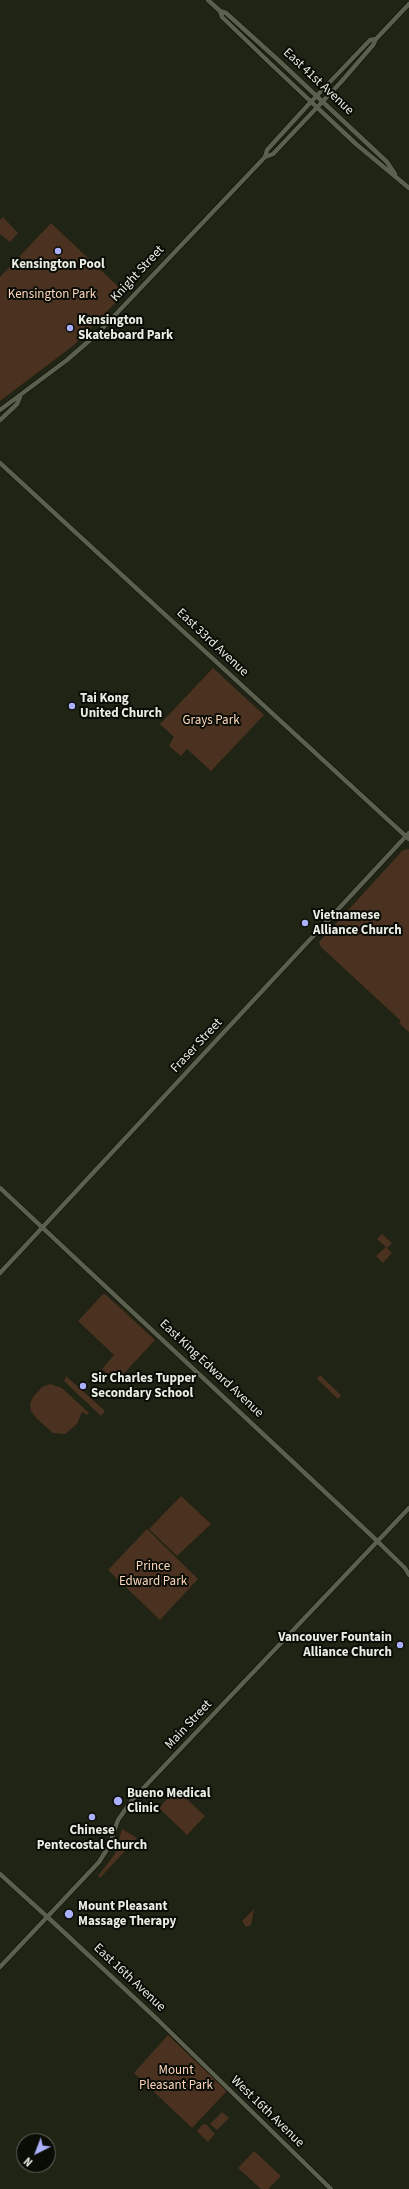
<!DOCTYPE html>
<html>
<head>
<meta charset="utf-8">
<style>
	body { margin:0 }
	#map { position:relative; width:409px; height:2189px; overflow:hidden; background:#202414; font-family:"Source Sans 3",sans-serif }
	canvas { display:block }
	.north { position:absolute; left:16px; top:2133px; width:40px; height:40px; box-sizing:border-box; background:#0a0c06; border:1px solid #64665e; border-radius:50%; rotate:222deg; font-size:11px; font-weight:700; line-height:16px; text-align:center; color:#eaede3 }
	.north::after { content:''; display:block; margin:auto; width:14px; height:18px; background:#aab0fb; clip-path:polygon(50% 0,100% 100%,50% 72%,0 100%) }
</style>
</head>
<body>
<div id="map">
<canvas width="409" height="2189"></canvas>
<div class="north">N</div>
</div>
<script>
const ctx = document.querySelector('canvas').getContext('2d');
ctx.lineJoin = 'round';
function fill(path, color) { ctx.fillStyle = color; ctx.fill(path, 'evenodd'); }
const poly = rows => new Path2D(rows.map(r => 'M' + r).join(''));
function stroke(path, color, width, dash) { ctx.strokeStyle = color; ctx.lineWidth = width; ctx.lineCap = dash ? 'butt' : 'round'; ctx.setLineDash(dash || []); ctx.stroke(path); }
function write(font, color, halo, rows, align = 'center') {
  ctx.font = font + ' "Source Sans 3",sans-serif'; ctx.lineWidth = 4; ctx.setLineDash([]); ctx.textBaseline = 'middle'; ctx.strokeStyle = halo; ctx.fillStyle = color; for (const [text, x, y, turn = 0] of rows) {
    ctx.save(); ctx.translate(x, y); ctx.rotate((+turn || 0) * Math.PI / 180); ctx.textAlign = isNaN(turn) ? turn : align; if (halo) ctx.strokeText(text, 0, 0); ctx.fillText(text, 0, 0); ctx.restore();
  }
}
fill(poly([
	[3,217,18,233,10,242,0,234,0,220],
	[51,223,125,293,74,345,0,401,0,277],
	[213,668,264,715,211,771,187,749,181,756,169,746,174,737,160,724],
	[409,849,409,1032,399,1023,401,1021,321,947,319,942,403,850],
	[382,1234,392,1243,387,1248,392,1253,383,1263,376,1256,386,1247,377,1239],
	[104,1293,155,1340,116,1382,102,1369,114,1355,78,1321],
	[320,1375,341,1395,338,1399,317,1379],
	[66,1376,105,1411,101,1416,64,1381],
	[50,1384,62,1388,89,1413,87,1415,82,1412,77,1424,65,1434,53,1433,37,1419,31,1411,30,1404,33,1397,42,1387],
	[181,1496,211,1524,177,1556,149,1529],
	[147,1529,198,1579,160,1620,108,1570],
	[176,1789,205,1816,187,1835,159,1808],
	[122,1829,137,1838,100,1878,98,1876,115,1854],
	[254,1909,251,1925,246,1927,242,1921],
	[168,2035,227,2091,192,2128,134,2073],
	[222,2112,229,2118,217,2130,210,2124],
	[206,2124,215,2134,208,2142,197,2131,202,2125],
	[254,2151,281,2176,268,2189,261,2189,238,2168]
]), '#4b311f');
const secondary = poly([
	[208,0,220,11,226,13,277,59,387,162,395,174],
	[220,11,222,17,272,65,356,144,409,188],
	[265,157,267,150,308,105,370,40,376,39],
	[0,410,67,360,98,333,265,157,273,154,341,82,373,45,376,39,409,4],
	[0,420,17,404,20,397],
	[0,463,409,839],
	[0,1188,372,1536,405,1568,409,1575],
	[0,1273,409,833],
	[0,1874,54,1923,158,2020,331,2189],
	[0,1967,99,1862,109,1846,118,1820,132,1800,409,1508]
]);
stroke(secondary, '#0a0d02', 5.5);
stroke(secondary, '#5b604e', 4.5);
for (const [x, y, r, color] of [
	[58,251,4,"#aab0fb"],
	[70,328,4,"#aab0fb"],
	[72,706,4,"#aab0fb"],
	[305,923,4,"#aab0fb"],
	[83,1386,4,"#aab0fb"],
	[400,1645,4,"#aab0fb"],
	[118,1801,5,"#aab0fb"],
	[92,1817,4,"#aab0fb"],
	[69,1914,5,"#aab0fb"]
]) { const dot = new Path2D(); dot.arc(x, y, r, 0, 2 * Math.PI); ctx.fillStyle = color; ctx.fill(dot); stroke(dot, '#0a0c06', 1.5); }
write('13px', '#eaede3', '#0a0c06', [
	["East 41st Avenue",318,82,43],
	["Knight Street",138,274,-47],
	["East 33rd Avenue",212,643,43],
	["Fraser Street",197,1046,-47],
	["East King Edward Avenue",211,1369,43],
	["Main Street",189,1725,-47],
	["East 16th Avenue",129,1978,43],
	["West 16th Avenue",267,2112,44]
]);
write('bold 13px', '#eaede3', '#0a0c06', [
	["Kensington Pool",58,265,"center"],
	["Kensington",78,321],
	["Skateboard Park",78,336],
	["Tai Kong",80,699],
	["United Church",80,714],
	["Vietnamese",313,916],
	["Alliance Church",313,931],
	["Sir Charles Tupper",91,1379],
	["Secondary School",91,1394],
	["Vancouver Fountain",392,1638,"right"],
	["Alliance Church",392,1653,"right"],
	["Bueno Medical",127,1794],
	["Clinic",127,1809],
	["Chinese",92,1831,"center"],
	["Pentecostal Church",92,1846,"center"],
	["Mount Pleasant",78,1907],
	["Massage Therapy",78,1922]
], 'left');
write('13px', '#fed6bb', '#0a0c06', [
	["Kensington Park",52,295],
	["Grays Park",211,721],
	["Prince",153,1567],
	["Edward Park",153,1582],
	["Mount",176,2071],
	["Pleasant Park",176,2086]
]);
</script>
</body>
</html>
